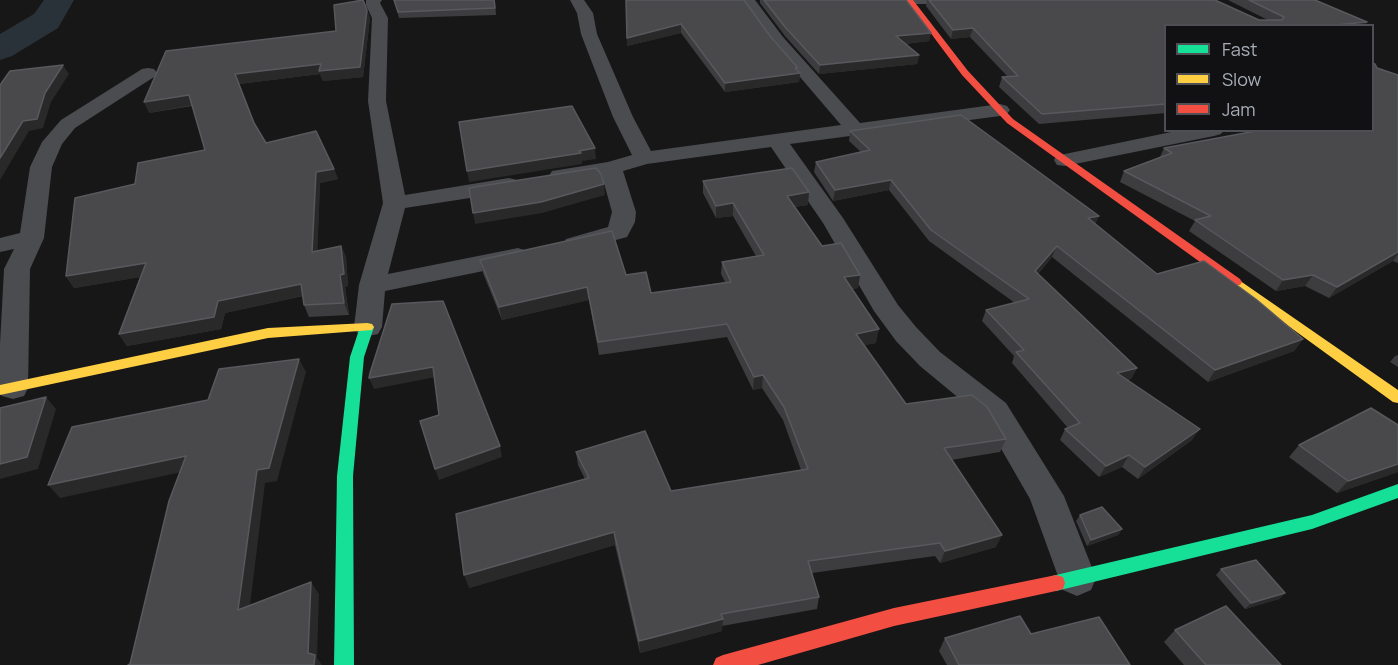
<!DOCTYPE html>
<html>
<head>
<meta charset="utf-8">
<style>
	body { margin:0 }
	#map { position:relative; width:1398px; height:665px; overflow:hidden; background:#171717; font-family:Manrope,sans-serif }
	canvas { display:block }
	.legend { position:absolute; left:1164px; top:24px; width:210px; height:108px; box-sizing:border-box; background:#111113; border:2px solid #4d4f55; margin:0; padding:8px 10px; list-style:none; font-size:18px; color:#a8adb8 }
	.legend li { display:flex; align-items:center; gap:12px; height:30px }
	.legend b { width:30px; border:2px solid #4d4f55 }
</style>
</head>
<body>
<div id="map">
<canvas width="1398" height="665"></canvas>
<ul class="legend">
<li><b style="height:8px;background:#16e098"></b>Fast</li>
<li><b style="height:8px;background:#ffcf43"></b>Slow</li>
<li><b style="height:8px;background:#f24e42"></b>Jam</li>
</ul>
</div>
<script>
const ctx = document.querySelector('canvas').getContext('2d');
ctx.lineJoin = 'round';
const poly = rows => new Path2D(rows.map(r => 'M' + r).join(''));
function fill(path, color) { ctx.fillStyle = color; ctx.fill(path, 'evenodd'); }
function stroke(path, color, width, dash) { ctx.strokeStyle = color; ctx.lineWidth = width; ctx.lineCap = dash ? 'butt' : 'round'; ctx.setLineDash(dash || []); ctx.stroke(path); }
fill(poly([
	[44,0,74,0,58,28,12,56,0,60,0,34,34,14,44,0]
]), '#2a3239');
fill(poly([
	[366,0,382,0,380,3,388,18,386,101,405,195,509,178,517,180,520,185,517,190,509,192,405,208,388,274,518,248,527,251,531,256,527,261,518,264,385,291,382,327,378,334,368,336,358,334,354,327,359,285,383,203,368,101,372,18,366,5,366,0],
	[570,0,584,0,593,13,597,34,633,117,651,151,841,125,771,43,741,0,755,0,783,37,860,123,1000,104,1007,106,1010,110,1007,114,1000,116,790,144,843,218,898,305,916,327,940,352,1006,403,1064,496,1096,578,1091,590,1077,596,1063,590,1030,499,984,419,920,366,896,341,874,311,823,223,771,147,647,164,623,171,636,212,635,222,627,237,575,251,566,249,563,244,566,239,608,227,612,212,602,176,560,183,552,181,549,176,552,171,608,162,632,155,613,117,581,34,577,13,570,0],
	[908,0,957,0,950,4,915,4,908,0],
	[148,68,154,69,157,73,154,77,75,128,62,144,52,167,44,238,30,269,28,388,24,396,13,399,2,396,0,392,0,344,4,269,14,249,0,252,0,238,20,233,30,167,42,142,61,120,142,69,148,68],
	[1181,130,1224,130,1221,134,1214,136,1065,166,1057,165,1054,160,1057,155,1065,154,1181,130]
]), '#4b4c50');
fill(poly([
	[367,323,374,327,364,357,353,476,354,665,334,665,337,476,350,357,360,327,367,323],
	[1398,484,1398,498,1312,529,1056,591,1049,589,1047,583,1049,577,1056,575,1312,515,1398,484]
]), '#16e098');
fill(poly([
	[1236,278,1398,390,1398,403,1393,402,1232,285,1230,282,1236,278],
	[367,323,372,324,374,327,372,330,268,338,0,395,0,385,268,328,367,323]
]), '#ffcf43');
fill(poly([
	[906,0,913,0,968,71,1013,119,1240,279,1242,282,1240,285,1232,285,1007,123,962,75,906,0],
	[1056,575,1063,577,1065,583,1063,589,1056,591,894,626,758,665,713,665,716,658,723,655,894,608,1056,575]
]), '#f24e42');
fill(poly([
	[394,0,495,0,496,15,399,18],
	[626,0,770,36,798,68,798,71,800,73,799,82,725,92,681,33,627,46],
	[760,0,764,0,931,33,929,41,905,44,919,55,917,64,819,74,785,36,760,3],
	[927,0,1215,0,1259,20,1268,20,1228,0,1315,0,1367,22,1364,26,1166,26,1166,113,1039,124,999,87,1002,77,1008,77,970,37,951,39,926,6],
	[367,10,370,18,363,77,323,81,320,74,239,84,255,125,266,143,334,169,338,179,320,183,317,251,341,246,346,257,348,286,345,287,349,315,309,317,304,305,303,296,225,313,221,329,127,346,119,334,140,277,74,288,66,276,205,150,192,106,149,113,336,31],
	[1377,68,1398,75,1398,263,1393,261,1329,298,1305,286,1276,291,1189,231,1195,221,1120,182,1124,171,1160,157,1164,148,1372,130],
	[850,131,1099,216,1095,224,1157,274,1303,339,1294,351,1208,382,1052,257,1038,274,1137,368,1131,379,1128,380,1192,440,1138,479,1122,467,1099,477,1060,440,1065,429,1068,428,1012,363,1014,356,982,321,986,310,1015,303,929,241,889,190,833,201,814,172,816,162,861,152,849,141],
	[703,181,808,205,794,207,822,246,860,275,858,288,852,289,876,343,864,345,906,404,1006,439,1000,452,951,460,996,547,940,563,935,556,812,573,819,597,817,609,722,626,722,631,640,653,615,545,469,588,585,479,578,465,576,452,671,491,801,470,783,420,762,388,753,390,727,337,599,355,589,300,502,320,483,273,480,260,626,275,651,293,725,282,721,274,722,262,756,256,733,216,716,218,703,193],
	[1398,355,1398,367,1390,362,1395,356],
	[1299,445,1398,472,1337,493,1289,457],
	[1080,515,1122,529,1118,535,1087,546,1076,521],
	[1221,569,1285,593,1279,599,1245,609,1216,575],
	[1175,630,1281,665,1184,665,1164,642],
	[1031,634,1130,665,947,665,939,651,945,638]
]), '#3d3d3f');
fill(poly([
	[367,10,370,18,363,77,323,81,320,74,239,84,235,74,321,64],
	[1367,22,1364,26,1326,26],
	[681,24,681,33,627,46,627,38],
	[973,28,970,37,951,39,953,30],
	[931,33,929,41,895,45,896,36],
	[919,55,917,64,819,74,820,65],
	[63,65,69,74,51,102,43,128,29,131,0,180,0,158,23,121,45,93],
	[798,68,797,74,800,73,799,82,725,92,725,83],
	[189,95,193,105,149,113,144,102],
	[595,148,596,159,582,161,582,164,469,182,467,171],
	[334,169,338,179,320,183,317,264,312,252,316,172],
	[891,180,889,190,833,201,835,190],
	[604,184,605,195,542,213,475,224,473,213],
	[809,192,808,205,785,208,787,196],
	[733,203,733,216,716,218,716,206],
	[1099,216,1094,226,1088,218],
	[341,246,346,257,348,286,345,287,349,315,344,303,340,275],
	[1057,246,1052,257,1031,282,1035,271],
	[1398,252,1398,254,1393,261,1329,298,1337,287],
	[146,263,153,275,74,288,66,276],
	[860,275,858,288,842,290,844,277],
	[1313,275,1305,286,1276,291,1283,280],
	[301,284,306,295,225,313,221,329,127,346,119,334,218,301],
	[587,287,589,300,502,320,499,307],
	[879,329,876,343,854,347,856,334],
	[1303,339,1294,351,1208,382,1215,370],
	[299,359,306,372,277,481,265,483,248,622,238,610,257,470],
	[433,367,436,377,374,389,369,378],
	[1137,368,1131,379,1111,384,1117,373],
	[763,375,762,388,753,390,754,377],
	[46,397,56,409,38,469,0,479,0,464],
	[1200,429,1192,440,1138,479,1145,467],
	[500,446,502,457,439,480,435,469],
	[1129,455,1122,467,1099,477,1106,466],
	[186,456,196,469,60,498,48,485],
	[1398,464,1398,472,1337,493,1348,481],
	[1122,529,1118,535,1087,546,1091,540],
	[614,532,615,545,469,588,464,575],
	[1002,535,996,547,940,563,945,551],
	[311,582,319,594,317,658,322,665,314,665,308,653],
	[1285,593,1279,599,1245,609,1251,603],
	[723,619,722,631,640,653,639,641]
]), '#29292a');
const building = poly([
	[363,0,367,10,360,67,319,71,321,64,235,74,254,123,266,143,316,131,334,169,316,172,312,252,341,246,344,274,340,275,344,303,304,305,301,284,218,301,214,317,119,334,146,263,66,276,75,198,135,184,138,163,205,150,189,95,144,102,166,51,336,31,334,5,363,0],
	[394,0,494,0,495,8,398,12,394,0],
	[626,0,744,0,770,36,798,68,795,68,800,73,725,83,681,24,627,38,626,0],
	[764,0,906,0,931,33,896,36,919,55,820,65,785,27,764,0],
	[929,0,1215,0,1259,20,1282,20,1284,17,1249,0,1315,0,1367,22,1326,26,1166,26,1166,104,1042,114,1002,77,1018,76,973,28,953,30,929,0],
	[1372,63,1375,64,1377,68,1398,75,1398,252,1337,287,1313,275,1283,280,1195,220,1211,216,1124,171,1172,153,1164,148,1261,130,1372,130,1372,63],
	[63,65,45,93,37,119,23,121,0,158,0,85,10,71,63,65],
	[572,106,595,148,579,151,581,153,467,171,459,122,572,106],
	[961,115,1099,216,1088,218,1157,274,1204,261,1257,300,1303,339,1215,370,1057,246,1035,271,1137,368,1117,373,1200,429,1145,467,1129,455,1106,466,1065,429,1080,423,1016,352,1024,350,986,310,1029,299,931,230,891,180,835,190,816,162,870,150,850,131,961,115],
	[596,168,601,174,604,184,541,202,473,213,469,188,596,168],
	[792,168,809,192,787,196,822,246,841,243,860,275,844,277,879,329,856,334,906,404,972,395,987,407,1006,439,944,448,1002,535,945,551,940,543,808,561,819,597,721,614,723,619,639,641,614,532,464,575,456,514,589,478,576,452,645,431,671,491,808,469,784,407,763,375,754,377,727,324,598,342,587,287,499,307,480,260,612,231,626,275,646,272,651,293,731,282,722,262,764,255,733,203,716,206,703,181,792,168],
	[443,301,500,446,435,469,420,421,439,415,433,367,369,378,370,373,392,304,443,301],
	[299,359,269,468,257,470,238,610,311,582,308,653,315,655,314,665,128,665,130,664,169,501,186,456,48,485,72,427,208,400,219,369,299,359],
	[46,397,27,457,0,464,0,408,46,397],
	[1371,408,1398,425,1398,464,1348,481,1299,445,1371,408],
	[1102,507,1122,529,1091,540,1080,515,1102,507],
	[1256,560,1285,593,1251,603,1221,569,1256,560],
	[1226,606,1281,665,1206,665,1175,630,1226,606],
	[1020,616,1031,634,1099,617,1130,665,959,665,945,638,1020,616]
]);
fill(building, '#49494c');
stroke(building, '#58595d', 1.5);
</script>
</body>
</html>
